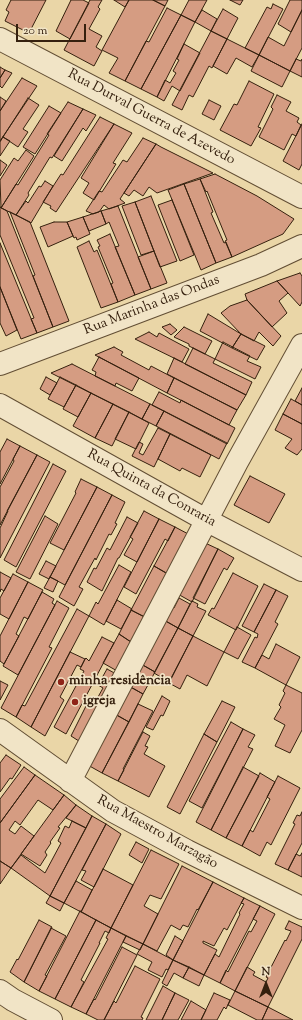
<!DOCTYPE html>
<html>
<head>
<meta charset="utf-8">
<style>
	body { margin:0 }
	#map { position:relative; width:302px; height:1020px; overflow:hidden; background:#ead6a7; font-family:"Sorts Mill Goudy",serif }
	canvas { display:block }
	.north { position:absolute; left:246px; top:964px; width:40px; height:40px; -webkit-text-stroke:3px #f1e4c6; paint-order:stroke; rotate:0deg; font-size:11px; font-weight:700; line-height:16px; text-align:center; color:#35200e }
	.north::after { content:''; display:block; margin:auto; width:14px; height:18px; background:#35200e; clip-path:polygon(50% 0,100% 100%,50% 72%,0 100%) }
	.scale { position:absolute; left:16px; top:24px; width:70px; height:18px; box-sizing:border-box; border:2px solid #35200e; border-top:0; padding-left:5px; font-size:12px; line-height:14px; white-space:nowrap; color:#35200e; -webkit-text-stroke:3px #f1e4c6; paint-order:stroke }
</style>
</head>
<body>
<div id="map">
<canvas width="302" height="1020"></canvas>
<div class="north">N</div>
<div class="scale">20 m</div>
</div>
<script>
const ctx = document.querySelector('canvas').getContext('2d');
ctx.lineJoin = 'round';
function fill(path, color) { ctx.fillStyle = color; ctx.fill(path, 'evenodd'); }
const poly = rows => new Path2D(rows.map(r => 'M' + r).join(''));
function stroke(path, color, width, dash) { ctx.strokeStyle = color; ctx.lineWidth = width; ctx.lineCap = dash ? 'butt' : 'round'; ctx.setLineDash(dash || []); ctx.stroke(path); }
function write(font, color, halo, rows, align = 'center') {
  ctx.font = font + ' "Sorts Mill Goudy",serif'; ctx.lineWidth = 3.5; ctx.setLineDash([]); ctx.textBaseline = 'middle'; ctx.strokeStyle = halo; ctx.fillStyle = color; for (const [text, x, y, turn = 0] of rows) {
    ctx.save(); ctx.translate(x, y); ctx.rotate((+turn || 0) * Math.PI / 180); ctx.textAlign = isNaN(turn) ? turn : align; if (halo) ctx.strokeText(text, 0, 0); ctx.fillText(text, 0, 0); ctx.restore();
  }
}
const building = poly([
	[11,0,46,0,29,33,5,21,9,12,6,10,11,0],
	[71,0,83,0,89,3,70,39,56,31,71,0],
	[90,0,102,0,98,7,100,9,89,29,102,36,96,47,102,51,94,66,64,50,90,0],
	[114,0,129,0,125,7,114,0],
	[129,0,153,0,165,6,125,81,109,73,118,58,102,50,129,0],
	[153,0,168,0,165,6,153,0],
	[189,0,207,0,195,22,181,15,189,0],
	[230,0,243,0,240,5,230,0],
	[290,0,302,0,302,10,291,32,278,24,290,0],
	[273,4,283,9,259,55,245,48,267,7,271,9,273,4],
	[167,8,181,15,141,89,125,81,146,41,149,42,167,8],
	[223,9,238,18,227,39,211,31,223,9],
	[202,10,217,19,211,31,195,22,202,10],
	[302,10,302,48,290,71,259,55,268,37,284,46,302,10],
	[181,15,195,22,157,97,141,89,181,15],
	[211,31,227,39,212,68,209,66,193,97,189,95,182,110,172,105,211,31],
	[227,39,259,55,252,67,236,58,227,74,213,66,227,39],
	[184,44,200,53,180,91,172,86,164,101,157,97,165,80,170,83,176,73,173,71,179,60,177,59,184,44],
	[259,55,290,71,282,87,251,71,259,55],
	[296,59,301,61,302,59,302,77,290,71,296,59],
	[0,67,5,70,0,78,0,67],
	[5,70,12,73,2,88,0,86,0,78,5,70],
	[22,78,37,86,0,141,0,111,22,78],
	[249,81,274,94,258,127,261,128,251,146,220,130,234,104,237,105,249,81],
	[277,95,291,102,286,111,299,118,297,122,301,125,296,136,292,134,284,150,259,137,273,109,271,107,277,95],
	[0,97,6,101,0,111,0,97],
	[28,98,39,105,23,129,28,132,18,147,3,137,28,98],
	[209,100,221,106,214,120,202,114,209,100],
	[68,102,83,109,52,158,50,157,28,193,29,195,16,215,1,208,16,184,18,185,49,135,47,134,68,102],
	[49,106,61,113,35,154,23,147,49,106],
	[83,109,96,115,86,131,83,128,62,161,54,156,83,109],
	[100,117,114,124,56,212,50,208,51,206,43,202,61,174,63,175,100,117],
	[114,124,132,133,113,163,116,164,94,200,83,193,89,183,81,178,114,124],
	[302,124,302,164,299,170,283,161,302,124],
	[3,137,10,141,0,156,0,142,3,137],
	[143,138,156,144,120,199,125,203,109,209,104,205,99,212,93,214,86,211,99,191,102,192,123,160,127,162,143,138],
	[156,144,161,147,213,173,157,193,149,187,143,196,134,190,129,196,124,193,156,144],
	[26,150,34,156,1,208,0,180,14,158,18,161,26,150],
	[0,160,7,165,0,176,0,160],
	[215,174,257,196,294,219,283,234,232,257,225,241,227,240,207,191,206,192,200,179,215,174],
	[200,179,213,212,211,213,224,243,226,242,232,257,216,263,184,184,200,179],
	[45,181,53,186,31,223,16,215,26,201,28,203,39,186,41,187,45,181],
	[184,184,216,263,201,270,168,190,184,184],
	[151,196,177,261,160,267,135,202,151,196],
	[172,200,194,255,180,261,158,205,172,200],
	[135,202,154,251,141,255,122,206,135,202],
	[118,206,151,289,135,295,115,247,119,246,109,222,106,224,101,211,118,206],
	[0,207,7,211,53,327,37,333,31,319,34,318,0,235,0,207],
	[101,211,106,224,89,231,83,217,101,211],
	[10,212,30,222,69,321,53,327,33,276,35,275,10,212],
	[83,217,90,234,77,240,76,237,74,238,67,222,83,217],
	[54,222,67,222,73,236,48,247,40,227,54,222],
	[110,234,135,295,118,302,111,284,113,283,98,247,100,246,97,240,110,234],
	[89,241,94,252,97,250,118,302,101,308,77,247,89,241],
	[0,243,37,333,21,339,0,287,0,243],
	[154,251,167,283,151,289,138,257,154,251],
	[300,273,302,276,302,302,300,306,277,281,300,273],
	[277,281,288,293,279,301,287,313,272,327,247,300,245,294,277,281],
	[0,287,17,330,6,336,0,323,0,287],
	[247,300,281,336,273,346,259,332,254,341,241,334,221,313,230,306,247,300],
	[208,314,241,334,232,348,200,331,208,314],
	[170,324,177,330,171,335,162,327,170,324],
	[184,327,212,341,205,354,189,346,189,344,174,337,184,327],
	[149,332,157,337,159,333,189,349,182,362,135,339,149,332],
	[241,334,265,346,257,360,232,348,241,334],
	[223,342,250,356,247,361,261,367,255,379,215,359,223,342],
	[114,347,123,352,121,355,149,370,151,366,174,378,167,393,95,355,114,347],
	[193,348,215,359,213,363,252,382,246,395,185,364,193,348],
	[99,357,139,378,132,391,116,383,115,386,95,376,96,372,92,370,99,357],
	[174,358,246,395,237,410,167,374,174,358],
	[72,364,150,404,142,419,51,373,72,364],
	[46,377,57,383,50,395,40,389,46,377],
	[60,377,76,385,64,407,48,399,60,377],
	[174,378,237,410,229,425,167,393,174,378],
	[76,385,91,393,78,417,63,409,76,385],
	[302,388,302,405,295,401,302,388],
	[159,392,180,403,181,400,235,428,227,444,152,405,159,392],
	[91,393,113,404,95,438,73,426,91,393],
	[291,399,302,405,302,424,283,414,291,399],
	[113,404,129,412,112,446,95,438,113,404],
	[150,404,164,411,156,426,142,419,150,404],
	[164,411,227,443,219,459,156,426,164,411],
	[129,412,149,423,136,449,115,439,129,412],
	[283,414,302,424,302,449,297,455,285,448,292,439,275,430,283,414],
	[158,428,170,434,154,467,132,456,139,442,143,444,139,453,143,455,158,428],
	[170,434,211,455,200,477,182,468,180,471,158,459,170,434],
	[7,439,20,446,0,484,0,452,7,439],
	[20,446,37,455,0,525,0,487,14,461,13,459,20,446],
	[37,455,50,462,0,558,0,528,8,511,7,511,37,455],
	[53,464,66,471,16,567,4,560,53,464],
	[250,476,285,494,269,523,234,505,250,476],
	[81,479,97,487,64,550,50,543,76,493,75,492,81,479],
	[97,487,112,495,65,585,50,577,97,487],
	[112,495,125,502,115,523,117,524,111,535,109,534,96,560,95,558,79,587,83,589,74,606,59,597,112,495],
	[144,511,159,519,137,562,124,555,133,539,130,537,144,511],
	[45,516,58,524,30,579,16,572,45,516],
	[127,517,138,523,119,558,118,558,102,591,87,582,94,568,96,569,107,548,110,550,127,517],
	[159,519,175,527,168,541,165,539,136,594,124,587,159,519],
	[175,527,192,536,171,576,154,566,175,527],
	[203,542,218,549,192,602,176,593,203,542],
	[218,549,234,558,227,570,224,568,205,604,193,598,218,549],
	[46,561,56,566,49,579,39,574,46,561],
	[119,565,131,572,104,625,89,616,96,602,98,604,119,565],
	[154,566,170,575,147,618,131,610,154,566],
	[0,572,11,578,4,591,1,589,0,592,0,572],
	[233,573,258,586,236,630,208,615,212,608,214,609,233,573],
	[13,574,28,582,9,619,0,614,0,598,13,574],
	[50,577,58,581,53,592,44,588,50,577],
	[28,582,43,590,28,619,24,617,16,634,19,636,4,664,0,661,0,636,28,582],
	[264,584,276,590,254,632,242,626,264,584],
	[276,590,288,596,275,622,278,624,255,668,242,662,255,637,257,638,258,634,254,632,276,590],
	[42,592,54,599,52,603,55,605,18,675,3,666,42,592],
	[179,598,190,604,178,628,162,619,169,606,174,608,179,598],
	[117,600,132,609,121,629,106,621,117,600],
	[57,601,69,608,49,647,52,648,16,717,1,708,57,601],
	[192,601,198,604,197,607,206,611,193,636,178,628,192,601],
	[77,609,89,616,31,727,16,717,22,705,25,706,77,609],
	[131,610,148,619,134,644,119,634,131,610],
	[162,619,178,628,155,672,141,664,162,619],
	[237,627,251,635,238,659,224,652,237,627],
	[178,628,193,636,169,682,154,673,178,628],
	[119,634,134,644,119,672,103,663,119,634],
	[193,636,224,652,207,686,187,675,180,689,169,683,193,636],
	[102,637,114,643,66,734,54,727,84,671,80,669,85,659,86,658,89,661,102,637],
	[276,644,300,657,286,685,255,668,262,655,269,659,276,644],
	[70,652,85,659,81,667,77,665,60,697,64,700,45,736,31,727,70,652],
	[141,664,155,672,143,694,127,685,141,664],
	[107,669,118,675,104,701,98,697,103,688,98,685,107,669],
	[0,681,8,685,0,700,0,681],
	[127,685,143,694,129,722,113,713,127,685],
	[286,685,302,693,302,730,290,753,275,746,285,725,274,719,281,707,279,705,285,693,283,691,286,685],
	[162,696,170,701,163,716,161,715,153,730,146,727,162,696],
	[89,700,101,707,82,743,71,736,89,700],
	[222,701,235,707,217,742,204,734,222,701],
	[138,704,153,711,123,769,124,770,118,781,102,773,138,704],
	[113,713,129,722,102,773,86,764,113,713],
	[231,722,243,729,202,808,189,801,231,722],
	[243,729,255,735,248,747,253,749,211,830,196,822,243,729],
	[143,732,150,736,145,746,148,747,144,754,165,766,149,797,118,781,143,732],
	[204,734,217,742,180,814,167,807,204,734],
	[6,755,21,765,12,779,10,778,0,792,0,763,6,755],
	[24,767,35,775,0,823,0,799,24,767],
	[243,767,259,776,226,838,211,830,243,767],
	[260,773,275,782,242,846,226,838,260,773],
	[35,775,64,795,53,810,38,800,20,825,15,821,9,830,15,834,21,826,34,836,11,868,0,861,0,823,35,775],
	[278,776,300,788,271,845,267,842,260,856,242,846,250,830,253,832,270,799,267,797,278,776],
	[64,795,76,805,58,827,60,828,50,842,51,843,45,852,47,855,40,866,21,854,64,795],
	[76,805,92,816,86,828,66,818,76,805],
	[302,812,302,843,288,870,275,864,295,824,293,823,297,815,300,816,302,812],
	[92,816,106,824,64,903,50,896,92,816],
	[72,821,86,828,50,896,11,868,21,855,45,873,61,843,58,841,65,826,69,828,72,821],
	[106,824,121,834,94,887,81,880,86,871,82,870,106,824],
	[136,842,149,849,142,863,129,855,136,842],
	[151,850,179,864,161,899,150,895,144,906,158,914,143,944,111,928,151,850],
	[302,853,302,877,288,870,296,854,300,856,302,853],
	[0,861,11,868,0,884,0,861],
	[182,866,213,882,198,910,197,909,188,927,183,925,180,930,171,925,157,951,143,944,182,866],
	[103,869,133,885,111,928,81,912,103,869],
	[76,881,92,890,81,912,64,903,76,881],
	[213,882,244,898,227,930,224,928,214,946,203,941,203,943,217,950,204,975,173,960,213,882],
	[50,896,64,903,60,911,46,903,50,896],
	[244,898,260,906,220,983,204,975,215,954,219,957,240,914,239,913,244,904,241,903,244,898],
	[260,906,275,914,235,991,220,983,226,970,228,972,249,931,251,932,257,921,253,919,260,906],
	[80,911,96,920,55,999,39,991,80,911],
	[39,920,52,927,24,982,10,972,17,959,18,960,39,920],
	[96,920,111,928,109,933,105,931,99,943,100,943,81,980,84,982,71,1007,55,999,96,920],
	[289,921,302,927,302,939,268,1007,235,991,247,967,255,972,253,975,266,982,268,978,266,977,285,940,286,941,291,931,285,929,289,921],
	[51,928,66,936,45,975,47,976,39,991,24,982,51,928],
	[111,928,126,936,86,1014,71,1007,108,939,106,938,111,928],
	[126,936,143,944,140,950,123,942,126,936],
	[175,936,183,941,173,960,166,955,175,936],
	[143,944,173,960,168,970,166,969,162,977,148,970,152,962,137,954,143,944],
	[122,947,137,955,104,1020,98,1020,86,1014,94,999,95,1000,122,947],
	[173,960,189,967,183,978,174,973,167,986,162,983,173,960],
	[135,966,160,979,141,1017,143,1018,142,1020,104,1020,114,1001,116,1003,135,966],
	[189,967,204,975,199,986,183,978,189,967],
	[163,986,175,993,162,1020,146,1020,163,986],
	[235,991,268,1007,262,1020,257,1020,228,1005,235,991],
	[175,993,189,1000,178,1020,162,1020,175,993],
	[214,993,230,1000,226,1009,224,1007,217,1020,201,1020,214,993],
	[191,1001,206,1010,201,1020,181,1020,191,1001],
	[268,1007,293,1020,262,1020,268,1007]
]);
fill(building, '#d59c82');
stroke(building, '#35200e', 1);
const minor = poly([
	[0,39,302,197],
	[0,364,261,265,302,246],
	[0,405,206,520,302,570],
	[0,730,113,811,187,851,302,908],
	[70,781,237,462,302,345],
	[0,991,13,1000,51,1020]
]);
stroke(minor, '#624e34', 24);
stroke(minor, '#f1e4c6', 22);
for (const [x, y, r, color] of [
	[61,682,4,"#8f2418"],
	[75,702,4,"#8f2418"]
]) { const dot = new Path2D(); dot.arc(x, y, r, 0, 2 * Math.PI); ctx.fillStyle = color; ctx.fill(dot); stroke(dot, '#f1e4c6', 1.5); }
write('14px', '#35200e', '#f1e4c6', [
	["Rua Durval Guerra de Azevedo",151,118,28],
	["Rua Marinha das Ondas",152,306,-21],
	["Rua Quinta da Conraria",151,489,29],
	["Rua Maestro Marzagão",157,833,29]
]);
write('bold 14px', '#35200e', '#f1e4c6', [
	["minha residência",69,682],
	["igreja",83,702]
], 'left');
</script>
</body>
</html>
